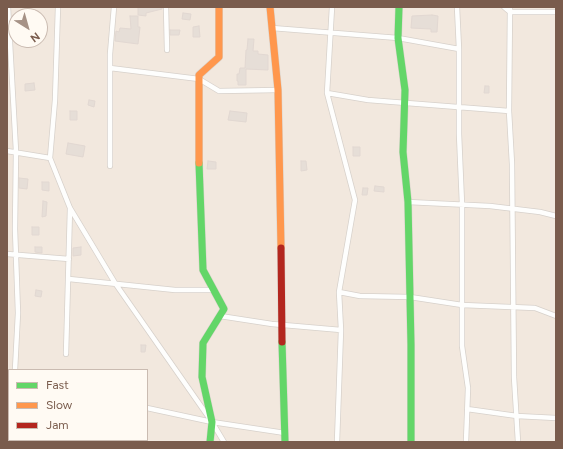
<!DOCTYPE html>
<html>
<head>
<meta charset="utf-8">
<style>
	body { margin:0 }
	#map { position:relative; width:563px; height:449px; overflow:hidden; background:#f9f5f0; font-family:Figtree,sans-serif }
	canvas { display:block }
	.frame { position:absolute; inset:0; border:8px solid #7a5c4d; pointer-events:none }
	.legend { position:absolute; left:8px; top:369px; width:140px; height:72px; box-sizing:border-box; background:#fffaf3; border:1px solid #cabbb1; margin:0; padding:5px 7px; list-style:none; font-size:12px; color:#7a5c4d }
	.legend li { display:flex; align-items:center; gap:8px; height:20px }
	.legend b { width:20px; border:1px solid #cabbb1 }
	.north { position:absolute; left:8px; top:8px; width:40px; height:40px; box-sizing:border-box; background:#fffaf3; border:1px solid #cabbb1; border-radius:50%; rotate:143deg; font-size:11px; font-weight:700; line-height:16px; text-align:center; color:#7a5c4d }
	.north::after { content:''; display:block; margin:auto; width:14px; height:18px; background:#a69286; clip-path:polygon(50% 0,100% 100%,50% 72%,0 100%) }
</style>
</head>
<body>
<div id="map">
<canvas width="563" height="449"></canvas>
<div class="frame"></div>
<ul class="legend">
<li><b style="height:5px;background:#63d668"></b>Fast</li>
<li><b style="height:5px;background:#ff974d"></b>Slow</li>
<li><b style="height:5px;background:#b3261e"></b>Jam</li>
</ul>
<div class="north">N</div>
</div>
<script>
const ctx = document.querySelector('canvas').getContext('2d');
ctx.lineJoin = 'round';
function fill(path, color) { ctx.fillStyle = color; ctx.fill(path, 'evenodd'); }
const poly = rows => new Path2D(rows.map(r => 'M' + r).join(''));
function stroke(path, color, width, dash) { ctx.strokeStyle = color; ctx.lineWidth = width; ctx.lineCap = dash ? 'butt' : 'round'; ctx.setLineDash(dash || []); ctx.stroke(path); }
fill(poly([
	[7,7,556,7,556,442,7,442],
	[16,16,40,16,40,40,16,40],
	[9,370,147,370,147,440,9,440]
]), '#f2e8de');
const building = poly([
	[138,7,162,7,162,9,146,13,146,16,138,15,138,7],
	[183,13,191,14,190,20,182,19,183,13],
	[432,15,438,16,437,32,431,32,431,29,411,28,412,16,432,15],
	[130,16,138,16,138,27,140,27,138,44,115,41,116,31,119,32,120,28,131,29,130,16],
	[199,26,200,37,193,37,193,27,199,26],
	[170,30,180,30,179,35,170,35,170,30],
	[248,39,254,39,253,51,258,51,258,54,268,55,268,70,246,69,246,85,238,85,238,81,237,81,237,74,239,74,240,68,245,68,246,50,247,50,248,39],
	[34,83,35,90,25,91,25,84,34,83],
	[485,86,489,86,489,93,484,93,485,86],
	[89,100,95,101,94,107,88,105,89,100],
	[70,111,77,111,77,120,70,120,70,111],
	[230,111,247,113,246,122,228,120,230,111],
	[68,143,85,146,83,157,66,154,68,143],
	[353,147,360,147,360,156,353,156,353,147],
	[208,161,216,162,216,169,207,169,208,161],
	[301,161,306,161,307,170,301,171,301,161],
	[19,178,28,179,27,189,19,188,19,178],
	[42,182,49,182,49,191,42,190,42,182],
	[375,186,384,187,384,192,374,191,375,186],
	[363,188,368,188,367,195,362,195,363,188],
	[43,201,47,202,46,216,42,217,43,201],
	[32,227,39,227,39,235,32,235,32,227],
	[35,247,42,247,42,253,35,252,35,247],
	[81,247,81,255,73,256,73,248,81,247],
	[36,290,42,291,41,297,35,296,36,290],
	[141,345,146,345,145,352,141,352,141,345]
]);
fill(building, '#e6ded7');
stroke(building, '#e2d8d2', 1);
const street = poly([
	[8,7,16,151,15,229,18,313,15,370],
	[166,7,167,50],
	[332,7,327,93,355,200,339,292],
	[457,7,459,49,459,134,462,204,462,346,468,388,466,442],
	[504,7,510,12,556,12],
	[510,7,509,111,512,164,514,377,518,442],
	[272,28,398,38,459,49],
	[110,68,199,79,219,91,278,90],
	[327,93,368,100,509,111],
	[7,151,50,158,70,208,115,283,212,422,224,442],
	[50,158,55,100,58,7],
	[110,166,110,54,114,7],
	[408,202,490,206,540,212,556,216],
	[7,254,69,259],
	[69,279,175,290,214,290],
	[220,316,272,324,341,330,339,292,360,296,410,297,462,305,535,308,556,316],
	[66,354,70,208],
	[7,378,9,378],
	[147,408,212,422,285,433],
	[467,409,517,416,556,418],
	[71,440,71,442],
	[337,442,341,330]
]);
const fast = poly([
	[399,7,398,38,405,90,403,152,408,202,411,345,411,442],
	[199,163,203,270,224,309,203,343,202,377,212,422,210,442],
	[282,342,285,442]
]);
const slow = poly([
	[270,7,278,90,281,248],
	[199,163,199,75,219,57,219,7]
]);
const jam = poly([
	[281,248,282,342]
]);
stroke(street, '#d7d1cb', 6);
stroke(fast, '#d9d2cb', 8);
stroke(slow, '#d9d2cb', 8);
stroke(jam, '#d9d2cb', 8);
stroke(street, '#fefefd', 4.5);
stroke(fast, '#63d668', 7);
stroke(slow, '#ff974d', 7);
stroke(jam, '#b3261e', 7);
</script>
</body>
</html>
